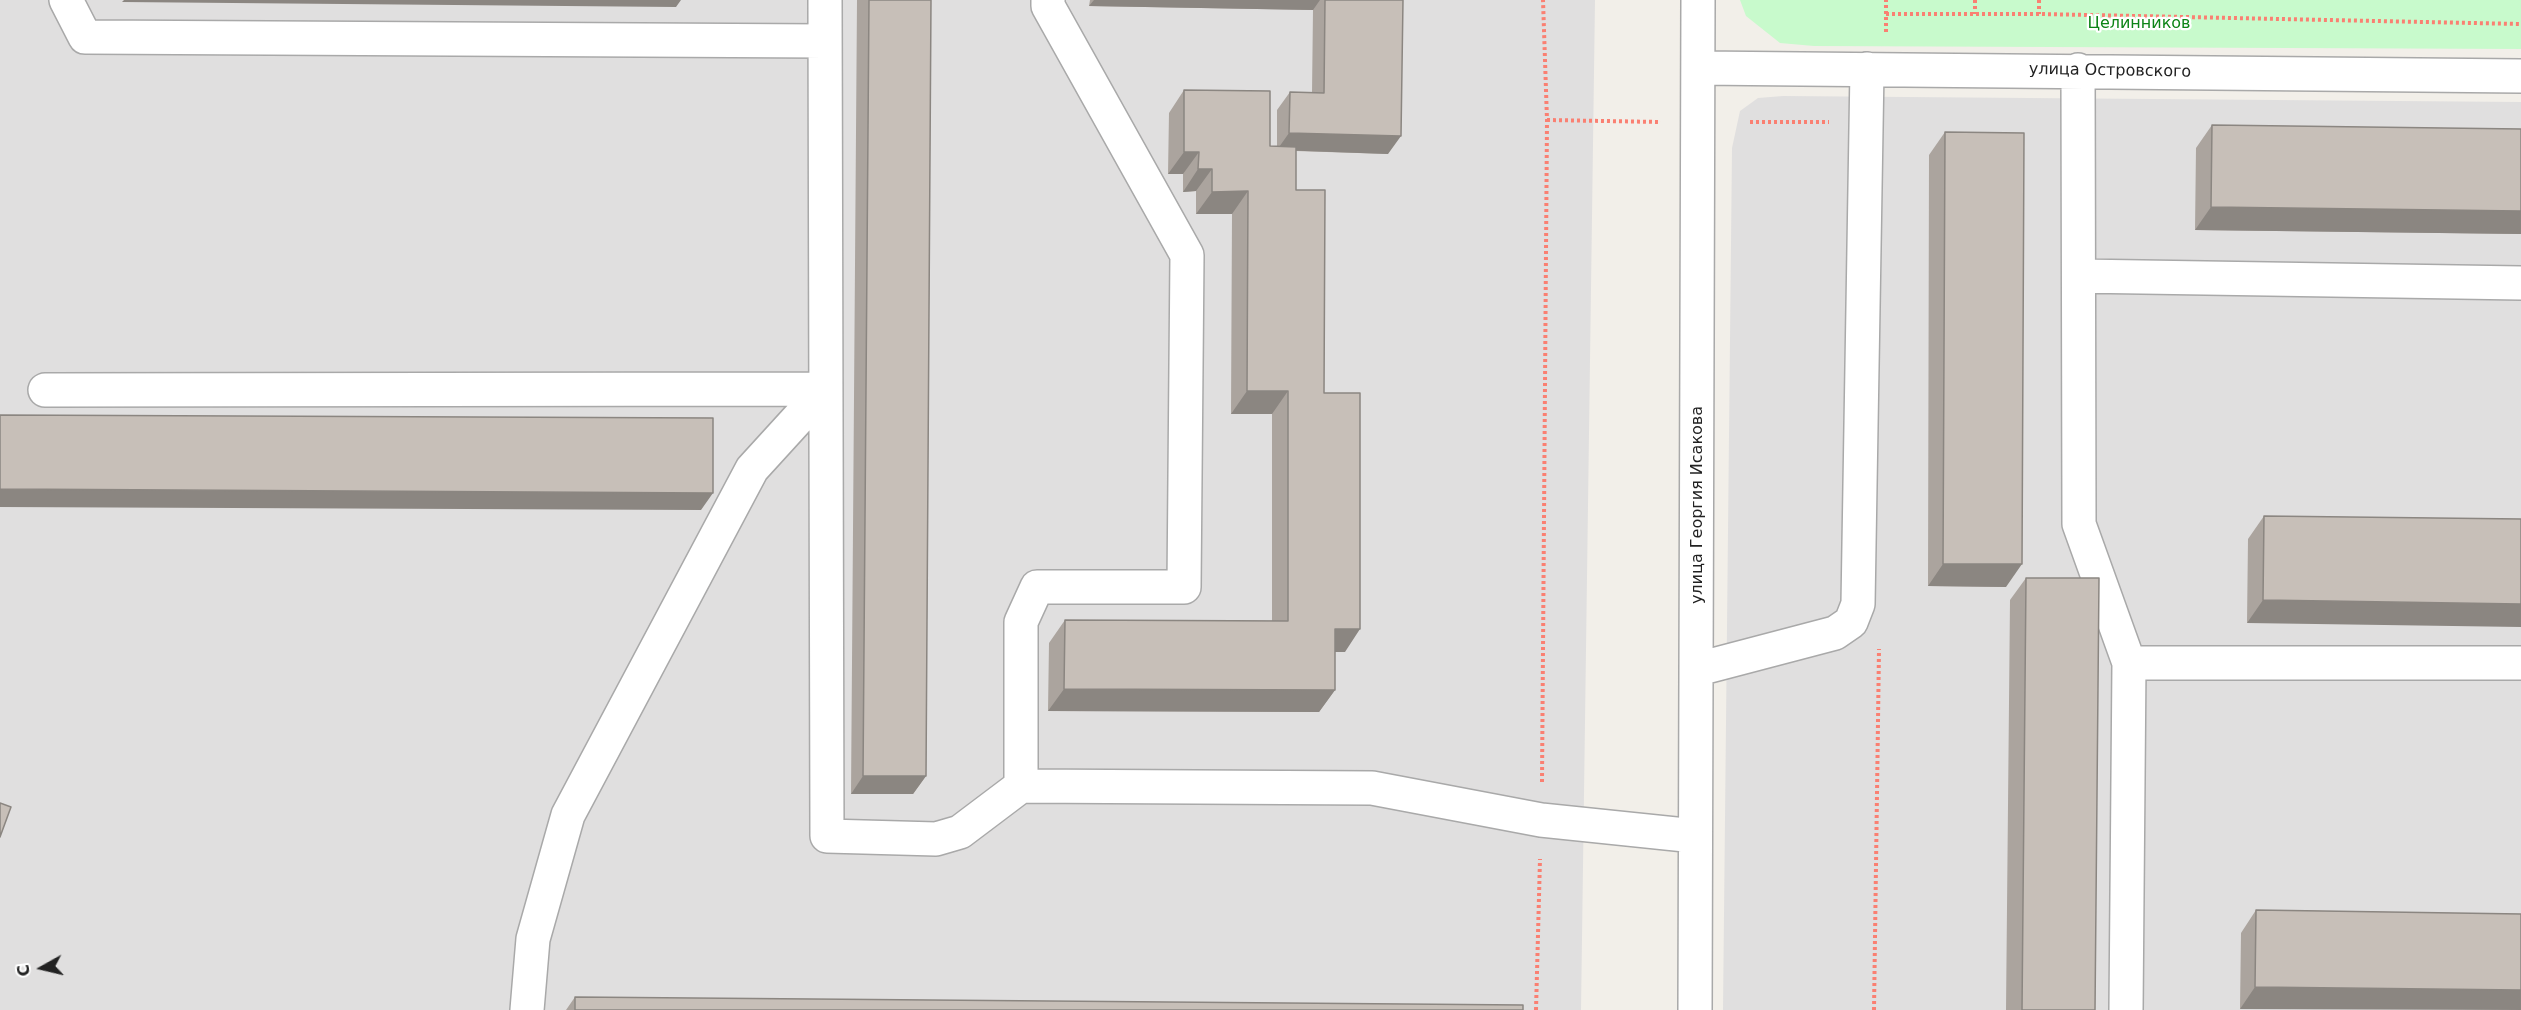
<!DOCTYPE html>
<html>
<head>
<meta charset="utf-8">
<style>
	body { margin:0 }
	#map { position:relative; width:2521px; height:1010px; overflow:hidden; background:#f2efe9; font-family:"DejaVu Sans",sans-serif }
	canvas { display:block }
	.north { position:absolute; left:12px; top:938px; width:60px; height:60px; -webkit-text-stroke:4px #fff; paint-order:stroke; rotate:262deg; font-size:16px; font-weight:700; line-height:24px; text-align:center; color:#222 }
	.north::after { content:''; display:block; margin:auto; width:21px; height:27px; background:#222; clip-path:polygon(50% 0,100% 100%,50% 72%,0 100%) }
</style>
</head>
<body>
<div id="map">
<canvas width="2521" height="1010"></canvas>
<div class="north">С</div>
</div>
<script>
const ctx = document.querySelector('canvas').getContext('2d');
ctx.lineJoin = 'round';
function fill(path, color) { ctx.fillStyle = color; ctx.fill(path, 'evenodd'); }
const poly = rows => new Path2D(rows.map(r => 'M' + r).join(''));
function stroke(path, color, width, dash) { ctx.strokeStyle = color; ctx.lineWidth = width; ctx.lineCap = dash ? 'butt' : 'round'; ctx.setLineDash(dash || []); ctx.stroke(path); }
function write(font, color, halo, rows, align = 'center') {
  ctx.font = font + ' "DejaVu Sans",sans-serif'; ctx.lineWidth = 4.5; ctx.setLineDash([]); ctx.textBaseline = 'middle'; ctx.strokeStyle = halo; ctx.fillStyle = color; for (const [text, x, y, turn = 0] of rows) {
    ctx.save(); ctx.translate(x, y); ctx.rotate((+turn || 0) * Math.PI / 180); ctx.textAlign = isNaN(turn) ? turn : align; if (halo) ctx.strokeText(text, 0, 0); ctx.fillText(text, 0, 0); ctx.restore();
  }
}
fill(poly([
	[0,0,1595,0,1581,1010,0,1010],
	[1783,96,2521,102,2521,1010,1723,1010,1732,148,1740,111,1758,98]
]), '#e0dfdf');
fill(poly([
	[1740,0,2521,0,2521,49,1814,46,1780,43,1746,16]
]), '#c8facc');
const minor = poly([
	[66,0,85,37,825,41],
	[825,0,827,836,936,839,960,832,1021,786,1372,788,1541,820,1695,836],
	[1699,68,2521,76],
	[2078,70,2079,524,2129,663,2126,1010],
	[2079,276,2521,283],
	[45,390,825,389],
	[2129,663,2521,663],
	[1698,669,1835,633,1851,622,1858,604,1867,69],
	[1021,786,1021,622,1037,587,1184,587,1187,255,1048,6,1048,0],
	[527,1010,533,939,568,815,752,469,825,389],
	[1695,1010,1698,0]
]);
stroke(minor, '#a9a9a9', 36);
stroke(poly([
	[1975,0,1975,14],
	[2039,0,2039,14],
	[1886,14,2039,14,2521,24],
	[1886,32,1886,0],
	[1547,120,1661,122],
	[1750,122,1829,122],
	[1542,782,1547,120,1543,0],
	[1536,1010,1540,859],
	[1874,1010,1879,649]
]), '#fa8072', 4, [3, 3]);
stroke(minor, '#fff', 33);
fill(poly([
	[857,0,931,0,926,776,913,794,851,794],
	[1090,0,1403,0,1388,154,1296,151,1296,190,1324,393,1345,652,1335,652,1335,690,1319,712,1048,711,1049,643,1065,620,1272,621,1272,414,1231,414,1232,214,1196,214,1196,191,1183,192,1183,174,1168,174,1169,113,1184,90,1270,146,1277,146,1277,110,1290,92,1312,93,1313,10,1089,6],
	[2212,125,2521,129,2521,234,2195,230,2196,148],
	[1945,132,2006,587,1928,586,1929,155],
	[2264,516,2521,519,2247,623,2248,539],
	[2026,578,2095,1010,2006,1010,2010,600],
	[2256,910,2521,914,2240,1009,2241,933],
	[575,997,1523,1010,566,1010]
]), '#aba49e');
fill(poly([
	[124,0,681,0,676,7,122,2],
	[1094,0,1320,0,1313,10,1089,6],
	[1289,133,1401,136,1388,154,1277,150],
	[1184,152,1199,152,1183,174,1168,174],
	[1198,169,1212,169,1196,191,1183,192],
	[1248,191,1232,214,1196,214,1212,192],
	[2211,207,2521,211,2521,234,2195,230],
	[1247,391,1288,391,1272,414,1231,414],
	[0,489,713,493,701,510,0,507],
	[1943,564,2022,564,2006,587,1928,586],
	[2263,600,2521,604,2521,627,2247,623],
	[1335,629,1360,629,1345,652,1319,652],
	[1064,689,1335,690,1319,712,1048,711],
	[863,776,926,776,913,794,851,794],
	[2255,987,2521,990,2521,1010,2240,1009]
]), '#8b8681');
const building = poly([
	[869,0,931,0,926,776,863,776,869,0],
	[1325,0,1403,0,1401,136,1289,133,1290,92,1324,93,1325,0],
	[1184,90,1270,91,1270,146,1296,147,1296,190,1325,190,1324,393,1360,393,1360,629,1335,629,1335,690,1064,689,1065,620,1288,621,1288,391,1247,391,1248,191,1212,192,1212,169,1198,169,1199,152,1184,152,1184,90],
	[2212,125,2521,129,2521,211,2211,207,2212,125],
	[1945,132,2024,133,2022,564,1943,564,1945,132],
	[0,415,713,418,713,493,0,489,0,415],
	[2264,516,2521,519,2521,604,2263,600,2264,516],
	[2026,578,2099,578,2095,1010,2022,1010,2026,578],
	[0,803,11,807,0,837,0,803],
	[2256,910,2521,914,2521,990,2255,987,2256,910],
	[575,997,1523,1005,1523,1010,575,1010,575,997]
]);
fill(building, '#c7bfb8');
stroke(building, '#8b8681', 1.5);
write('16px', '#0c8416', '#fff', [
	["Целинников",2139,24]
]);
write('16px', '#222', '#fff', [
	["улица Островского",2110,71,1],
	["улица Георгия Исакова",1698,505,-90]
]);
</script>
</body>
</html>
